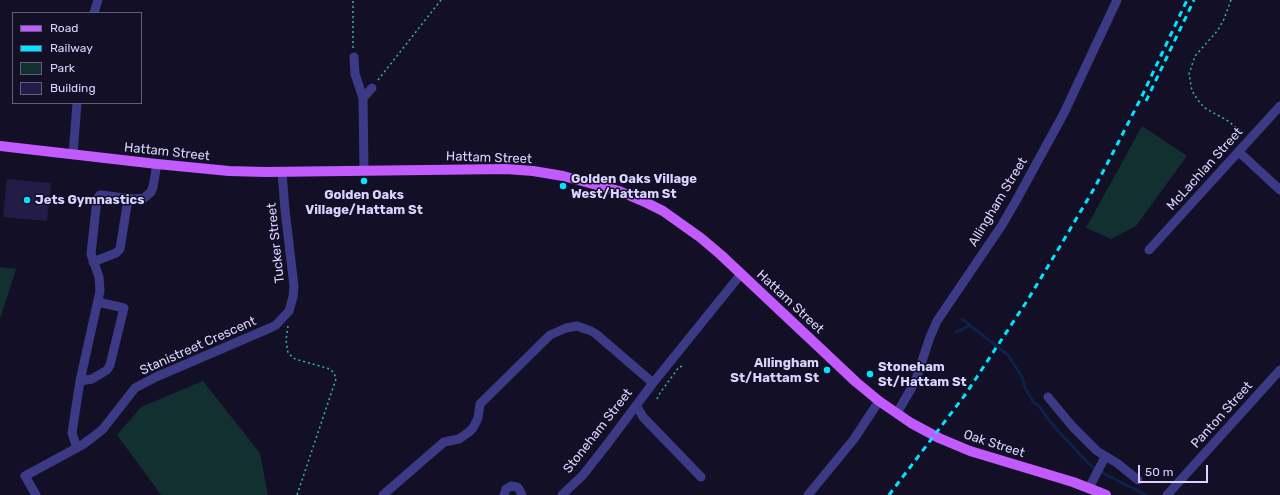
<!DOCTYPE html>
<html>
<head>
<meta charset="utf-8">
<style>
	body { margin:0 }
	#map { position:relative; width:1280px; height:495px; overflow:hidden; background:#130f26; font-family:Rubik,sans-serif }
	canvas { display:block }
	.legend { position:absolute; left:12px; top:12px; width:130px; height:92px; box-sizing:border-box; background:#130f26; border:1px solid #625e7d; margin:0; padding:5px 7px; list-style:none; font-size:12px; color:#d9d4ff }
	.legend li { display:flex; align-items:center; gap:8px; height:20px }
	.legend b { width:20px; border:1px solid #625e7d }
	.scale { position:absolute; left:1138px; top:465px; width:70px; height:18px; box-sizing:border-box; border:2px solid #d9d4ff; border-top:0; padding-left:5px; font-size:12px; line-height:14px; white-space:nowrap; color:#d9d4ff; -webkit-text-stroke:3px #130f26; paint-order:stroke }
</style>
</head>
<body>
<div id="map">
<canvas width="1280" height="495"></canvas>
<ul class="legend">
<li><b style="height:5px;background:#c25bff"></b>Road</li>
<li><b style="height:5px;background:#00e5ff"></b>Railway</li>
<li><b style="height:11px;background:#12302f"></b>Park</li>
<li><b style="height:11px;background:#241b47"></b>Building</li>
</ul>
<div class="scale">50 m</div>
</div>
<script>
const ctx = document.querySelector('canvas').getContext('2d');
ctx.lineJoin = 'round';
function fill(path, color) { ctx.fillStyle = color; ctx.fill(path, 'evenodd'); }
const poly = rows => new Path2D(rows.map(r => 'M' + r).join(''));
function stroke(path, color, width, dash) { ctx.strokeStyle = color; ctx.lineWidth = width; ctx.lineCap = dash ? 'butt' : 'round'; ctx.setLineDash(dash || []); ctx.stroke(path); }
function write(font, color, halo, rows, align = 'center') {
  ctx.font = font + ' Rubik,sans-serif'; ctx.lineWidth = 3; ctx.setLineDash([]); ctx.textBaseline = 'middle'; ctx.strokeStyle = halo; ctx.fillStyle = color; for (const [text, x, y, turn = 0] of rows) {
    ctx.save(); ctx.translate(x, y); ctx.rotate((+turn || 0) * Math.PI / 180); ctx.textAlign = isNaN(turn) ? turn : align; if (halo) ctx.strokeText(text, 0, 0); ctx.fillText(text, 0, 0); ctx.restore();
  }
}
fill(poly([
	[1142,126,1187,156,1136,226,1111,239,1086,228],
	[0,267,16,269,0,319],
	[203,381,260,453,268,495,161,495,117,435,141,407]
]), '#12302f');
stroke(poly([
	[962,319,1008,355,1022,377,1026,390,1032,399,1033,402,1039,406,1051,423,1086,461,1095,469],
	[956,332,969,326],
	[1101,472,1146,495]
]), '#0c2248', 3);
fill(poly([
	[7,179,51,183,47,221,3,217]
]), '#241b47');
stroke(poly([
	[1231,0,1224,19,1218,30,1195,56,1189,74,1192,91,1200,103,1205,108,1228,121,1243,133],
	[353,48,353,0],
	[378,80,441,0],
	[288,326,286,340,288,353,295,359,330,369,334,373,336,379,297,495],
	[657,399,660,393,679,367,683,366]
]), '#2fb8b0', 1.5, [2, 3]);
stroke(poly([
	[94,13,98,0],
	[354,57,355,74,363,98,364,170],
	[363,98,372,88],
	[1239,152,1280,190],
	[73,155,77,103],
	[1149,250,1280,106],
	[93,262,116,253,120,249,128,199],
	[80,381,92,379,107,370,110,365,124,308,98,302],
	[1048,397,1072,426,1097,451,1117,463,1138,480],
	[635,407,639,410,643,417,701,477],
	[897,413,915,382,930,337,937,321,1002,225,1017,199,1064,113,1117,0],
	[77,448,72,433,80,381,100,291,99,277,91,254,97,199,100,195,135,199,144,198,151,192,153,187,157,164],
	[1089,488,1105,457],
	[36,495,25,476,82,445,93,437,103,429,135,388,156,377,270,328,276,325,289,311,293,297,294,286,285,210,282,172],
	[383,495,444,442,459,439,469,432,473,428,478,418,480,404,550,335,566,328,577,326,591,331,596,334,653,383],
	[504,495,506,489,511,486,517,487,519,489,522,495],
	[562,495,583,475,605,447,653,383,741,274],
	[808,495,854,439,879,401],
	[1167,495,1280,370]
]), '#3d3a85', 9);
stroke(poly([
	[0,146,157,164,229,171,266,172,506,169,533,171,563,176,619,191,647,203,663,211,701,238,721,255,856,382,879,401,911,423,939,438,970,451,1073,482,1106,495]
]), '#c25bff', 10);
stroke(poly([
	[1146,101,1194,0],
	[889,495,965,395,1027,301,1062,243,1095,187,1118,143,1142,96,1187,0]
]), '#00e5ff', 3, [6, 5]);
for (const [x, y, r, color] of [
	[364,181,4,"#00e5ff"],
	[563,186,4,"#00e5ff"],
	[27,200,4,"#00e5ff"],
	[827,370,4,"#00e5ff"],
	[870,374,4,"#00e5ff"]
]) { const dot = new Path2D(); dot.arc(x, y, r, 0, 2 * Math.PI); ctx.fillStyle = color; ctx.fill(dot); stroke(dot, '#130f26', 1.5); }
write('13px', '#d9d4ff', '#130f26', [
	["Hattam Street",167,152,6],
	["Hattam Street",489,158,2],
	["McLachlan Street",1205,169,-48],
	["Allingham Street",998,202,-59],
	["Tucker Street",276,243,-96],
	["Hattam Street",790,302,43],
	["Stanistreet Crescent",198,346,-24],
	["Panton Street",1222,415,-48],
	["Stoneham Street",598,431,-52],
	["Oak Street",994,444,18]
]);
write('bold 13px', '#d9d4ff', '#130f26', [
	["Golden Oaks Village",571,179],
	["West/Hattam St",571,194],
	["Golden Oaks",364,195,"center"],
	["Village/Hattam St",364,210,"center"],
	["Jets Gymnastics",35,200],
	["Allingham",819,363,"right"],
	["St/Hattam St",819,378,"right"],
	["Stoneham",878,367],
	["St/Hattam St",878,382]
], 'left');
</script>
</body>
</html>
